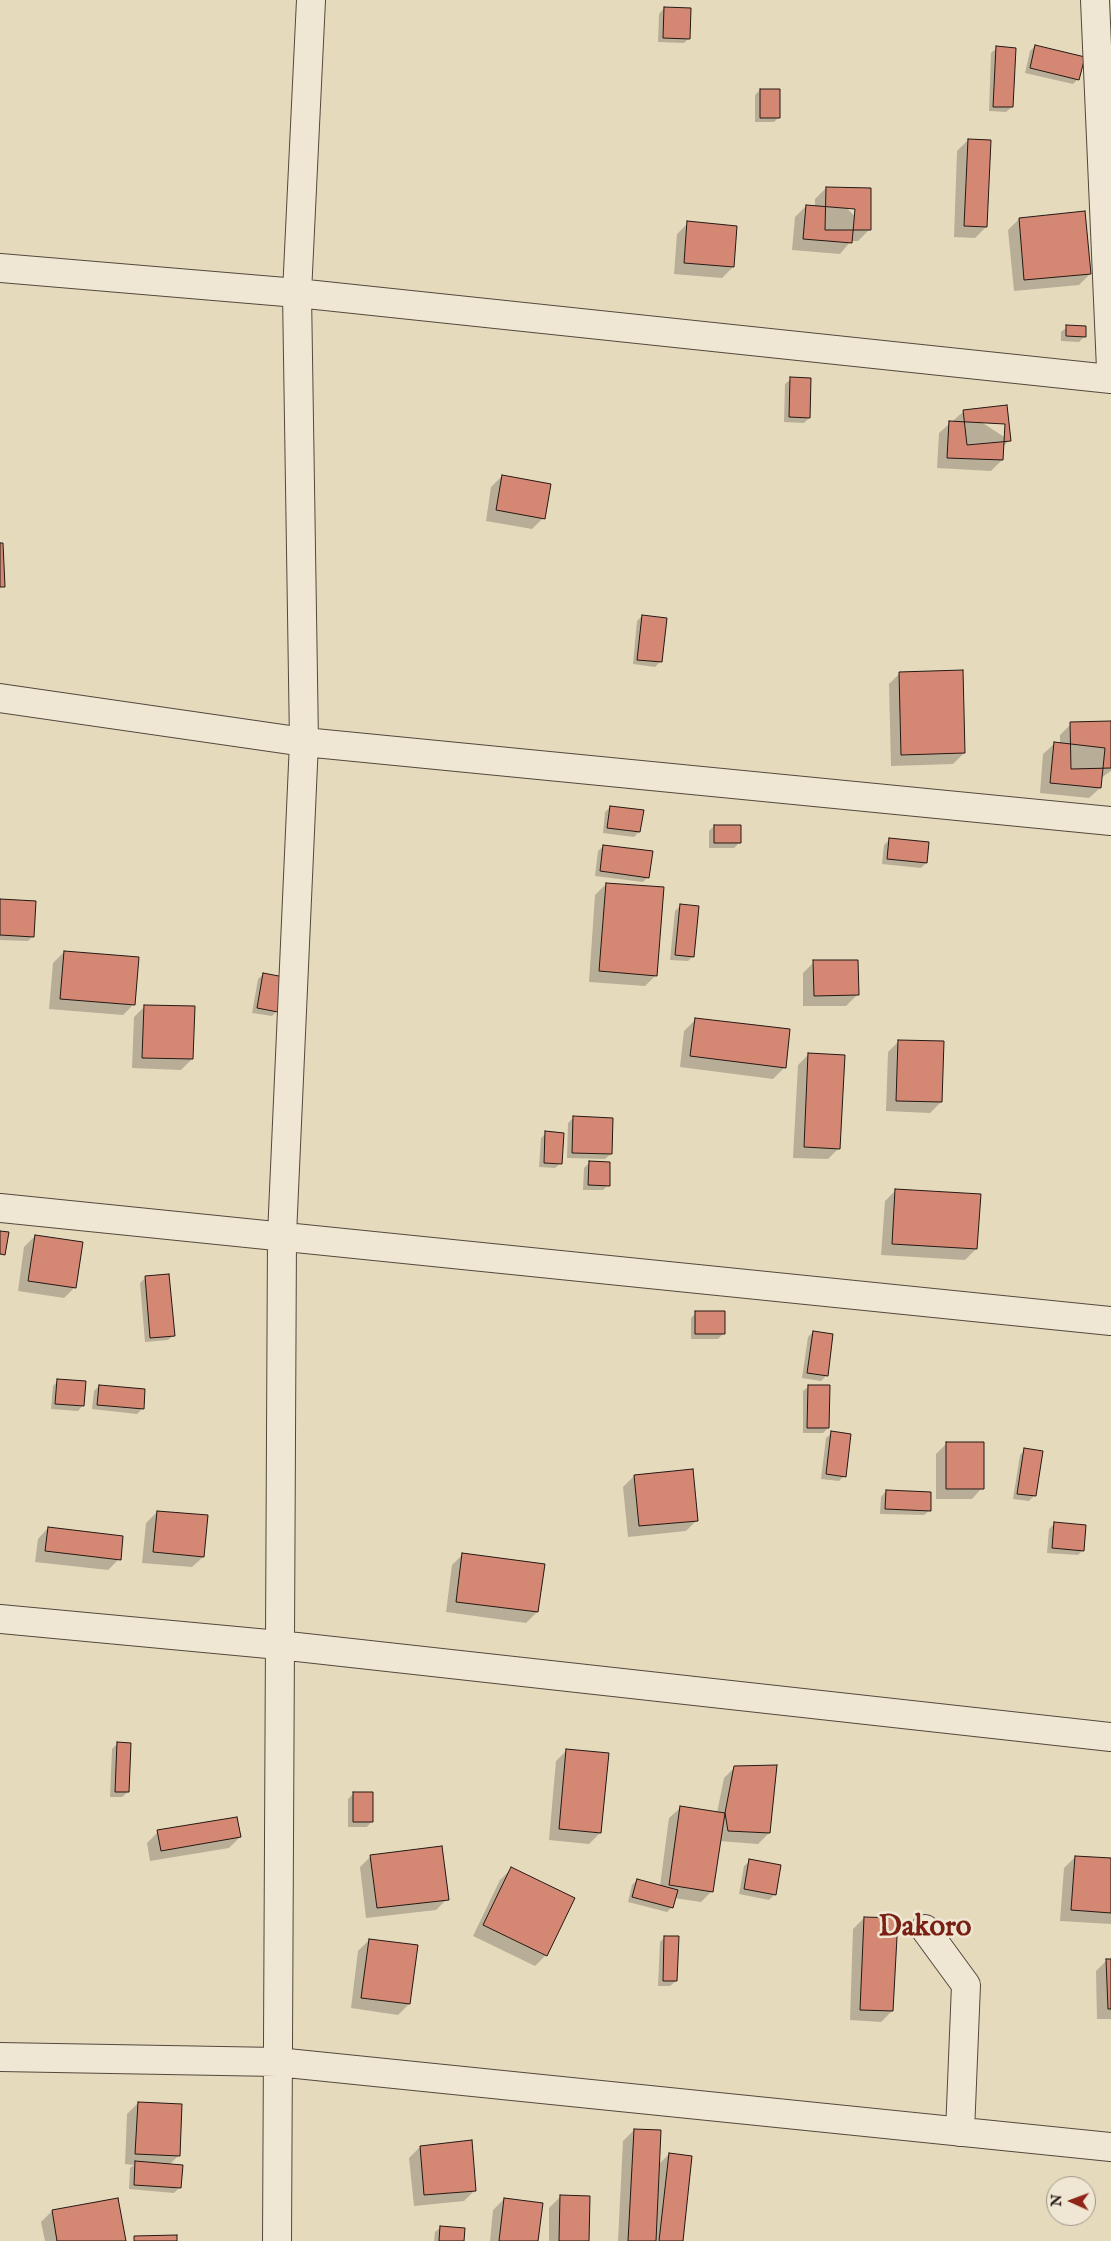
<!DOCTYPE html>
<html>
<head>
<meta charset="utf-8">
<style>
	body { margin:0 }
	#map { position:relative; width:1111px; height:2241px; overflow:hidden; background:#e6dabd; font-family:"IM FELL English",serif }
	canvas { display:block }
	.north { position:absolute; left:1046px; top:2176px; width:50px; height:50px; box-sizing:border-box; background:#efe7d4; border:1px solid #9e9487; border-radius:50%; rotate:272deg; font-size:14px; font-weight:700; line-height:20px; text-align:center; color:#241813 }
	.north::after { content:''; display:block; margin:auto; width:18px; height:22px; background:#8f2418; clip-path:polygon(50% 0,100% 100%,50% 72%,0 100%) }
</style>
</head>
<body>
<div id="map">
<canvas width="1111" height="2241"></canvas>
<div class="north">N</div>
</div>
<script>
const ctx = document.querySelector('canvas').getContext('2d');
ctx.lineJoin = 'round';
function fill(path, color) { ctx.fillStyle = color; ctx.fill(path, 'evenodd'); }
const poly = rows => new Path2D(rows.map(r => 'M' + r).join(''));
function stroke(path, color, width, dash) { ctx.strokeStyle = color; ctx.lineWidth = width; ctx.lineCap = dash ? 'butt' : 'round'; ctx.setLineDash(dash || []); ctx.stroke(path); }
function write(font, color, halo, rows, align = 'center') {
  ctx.font = font + ' "IM FELL English",serif'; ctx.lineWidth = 5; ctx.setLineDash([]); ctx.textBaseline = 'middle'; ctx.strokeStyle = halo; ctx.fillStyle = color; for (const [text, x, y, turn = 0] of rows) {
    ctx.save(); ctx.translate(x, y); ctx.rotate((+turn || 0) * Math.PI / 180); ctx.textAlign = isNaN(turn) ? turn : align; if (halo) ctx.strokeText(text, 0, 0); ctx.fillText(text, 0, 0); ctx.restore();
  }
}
fill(poly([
	[664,8,689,38,684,43,658,42,659,14],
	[1035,46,1078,79,1073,84,1025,73,1030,51],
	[997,48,1012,107,1006,112,989,111,991,53],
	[760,90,779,117,774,122,755,122,755,95],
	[968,140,986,227,975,238,954,237,957,151],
	[826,188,869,230,858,241,851,241,840,254,792,250,795,217,806,206,815,207,815,199],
	[1019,219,1090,274,1079,285,1014,291,1008,230],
	[688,223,733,267,722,278,674,274,677,234],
	[1067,327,1085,336,1079,342,1061,341,1061,332],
	[791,379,809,418,804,423,784,422,785,384],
	[964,411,1009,440,1003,447,1002,460,991,471,937,468,939,433],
	[502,476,543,518,532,529,486,521,491,487],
	[642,616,660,662,655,667,633,664,637,621],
	[900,673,964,753,953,764,891,766,889,684],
	[1111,722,1111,771,1101,778,1100,788,1089,798,1040,793,1043,754,1054,744,1060,744,1060,735,1071,724],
	[610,807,639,832,634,837,603,833,605,812],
	[714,826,739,843,734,848,709,848,709,831],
	[890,839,926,863,921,868,882,864,884,845],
	[604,846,648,877,643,882,595,876,598,851],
	[606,884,656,975,645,986,589,982,595,895],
	[0,900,33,936,28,941,0,940],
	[680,906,693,956,688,961,670,960,675,911],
	[64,952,134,1004,123,1015,49,1009,53,963],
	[814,962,857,995,846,1006,803,1006,803,973],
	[264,974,277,1011,272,1016,252,1013,258,979],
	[145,1006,192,1059,181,1070,132,1068,134,1017],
	[695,1020,784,1068,773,1079,680,1067,684,1031],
	[899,1041,941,1102,930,1113,886,1111,888,1052],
	[809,1054,839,1148,828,1159,793,1158,798,1065],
	[573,1118,611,1154,605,1159,567,1158,568,1123],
	[546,1133,561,1163,555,1168,539,1167,541,1138],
	[590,1162,608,1185,603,1190,583,1190,584,1168],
	[896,1190,976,1249,965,1260,881,1255,885,1201],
	[35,1236,75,1287,64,1298,18,1291,24,1247],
	[167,1276,174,1335,168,1340,145,1342,140,1283,145,1278],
	[696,1313,723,1334,718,1339,691,1339,691,1318],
	[813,1332,826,1376,821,1381,802,1378,808,1337],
	[58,1381,83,1405,78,1411,51,1409,53,1386],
	[99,1386,142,1409,137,1414,92,1409,94,1391],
	[809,1386,828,1428,823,1433,803,1433,803,1391],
	[832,1433,844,1476,839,1481,821,1479,826,1438],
	[947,1443,982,1488,972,1499,936,1499,936,1454],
	[1025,1450,1041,1452,1034,1496,1029,1501,1013,1499,1020,1455],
	[634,1476,697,1520,686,1531,628,1537,623,1487],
	[886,1491,930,1510,924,1515,880,1514,881,1497],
	[157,1512,203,1557,192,1567,142,1563,146,1523],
	[1054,1524,1083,1550,1078,1555,1047,1553,1049,1529],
	[48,1528,119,1559,108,1570,35,1562,38,1539],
	[463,1554,537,1612,526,1623,446,1612,452,1565],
	[117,1744,128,1792,122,1797,110,1797,112,1749],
	[567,1750,600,1833,589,1844,549,1840,556,1761],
	[735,1767,769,1833,758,1844,719,1841,712,1891,701,1902,674,1898,672,1907,667,1912,628,1902,632,1885,637,1880,660,1886,669,1818,680,1808,717,1813,724,1778],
	[353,1794,372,1821,367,1827,348,1827,348,1799],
	[158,1832,240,1837,229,1848,150,1861,147,1843],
	[371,1856,447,1899,436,1910,366,1918,360,1867],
	[1075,1857,1111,1860,1111,1924,1060,1921,1064,1868],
	[750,1861,775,1894,769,1900,739,1894,744,1866],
	[511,1869,546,1955,535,1966,473,1936,500,1880],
	[864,1918,892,2011,881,2022,850,2020,853,1929],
	[665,1937,676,1981,670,1986,658,1986,660,1942],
	[369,1940,409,2004,398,2015,351,2008,358,1951],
	[1107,1960,1111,1960,1111,2019,1097,2019,1096,1971],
	[138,2103,179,2155,169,2165,180,2187,174,2193,129,2189,130,2168,134,2165,125,2164,127,2114],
	[634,2130,658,2165,669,2154,682,2241,618,2241,623,2141],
	[420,2147,475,2190,464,2201,414,2206,409,2158],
	[560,2197,588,2241,549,2241,549,2208],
	[504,2199,537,2241,490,2241,493,2210],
	[52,2211,125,2241,45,2241,41,2222],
	[441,2227,463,2241,434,2241,435,2232]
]), '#0003');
const building = poly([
	[664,7,691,8,690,39,663,38,664,7],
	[1035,45,1085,57,1079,80,1030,68,1035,45],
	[996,46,1016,48,1013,107,993,107,996,46],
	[760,89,780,89,780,118,760,118,760,89],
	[968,139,991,140,987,227,964,226,968,139],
	[826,187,871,188,871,230,825,230,826,187],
	[806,205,855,209,852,243,803,239,806,205],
	[1085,211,1091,274,1024,280,1019,218,1085,211],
	[687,221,737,226,734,267,684,263,687,221],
	[1066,325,1086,326,1086,337,1066,336,1066,325],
	[790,377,811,378,810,418,789,417,790,377],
	[1007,405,1011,441,967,445,963,410,1007,405],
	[949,421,1005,424,1003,460,947,458,949,421],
	[502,475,551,484,545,519,496,510,502,475],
	[0,543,3,543,5,587,0,587,0,543],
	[642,615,667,618,662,662,637,660,642,615],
	[963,670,965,753,901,755,899,672,963,670],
	[1111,721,1111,768,1071,769,1070,722,1111,721],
	[1054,742,1105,748,1101,788,1050,783,1054,742],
	[610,806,644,810,640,832,607,828,610,806],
	[714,825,741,825,741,843,714,843,714,825],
	[889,838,929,842,927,863,887,859,889,838],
	[603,845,653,851,649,878,600,871,603,845],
	[606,883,664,887,657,976,599,971,606,883],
	[0,899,36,901,34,937,0,935,0,899],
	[680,904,699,906,694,957,675,955,680,904],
	[64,951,139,957,135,1005,60,999,64,951],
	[813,960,858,960,859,995,814,996,813,960],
	[263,973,284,977,278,1012,257,1008,263,973],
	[144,1005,195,1006,193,1059,142,1058,144,1005],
	[695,1018,790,1029,786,1068,690,1056,695,1018],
	[898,1040,944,1041,942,1102,896,1101,898,1040],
	[808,1053,845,1055,840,1149,804,1147,808,1053],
	[573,1116,613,1118,612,1154,572,1153,573,1116],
	[545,1131,564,1133,562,1164,544,1163,545,1131],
	[589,1161,610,1162,610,1186,588,1185,589,1161],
	[895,1189,981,1194,977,1249,892,1244,895,1189],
	[0,1231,9,1232,5,1255,0,1254,0,1231],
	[35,1235,83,1242,76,1288,28,1281,35,1235],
	[169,1274,175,1336,150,1338,145,1276,169,1274],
	[695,1311,725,1311,725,1334,695,1334,695,1311],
	[813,1331,833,1334,828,1376,807,1373,813,1331],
	[57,1379,86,1381,84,1406,55,1404,57,1379],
	[99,1385,145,1389,144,1409,97,1405,99,1385],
	[808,1385,830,1385,829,1428,807,1428,808,1385],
	[831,1431,851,1434,846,1477,826,1474,831,1431],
	[946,1442,984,1442,984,1489,946,1489,946,1442],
	[1024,1448,1043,1451,1036,1496,1017,1494,1024,1448],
	[693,1469,698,1521,639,1526,634,1475,693,1469],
	[886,1490,931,1492,931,1511,885,1509,886,1490],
	[157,1511,208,1515,204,1557,153,1552,157,1511],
	[1054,1522,1086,1525,1084,1551,1052,1548,1054,1522],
	[48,1527,123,1536,121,1560,45,1551,48,1527],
	[462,1553,545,1564,538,1612,456,1602,462,1553],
	[117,1742,131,1743,129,1792,115,1792,117,1742],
	[566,1749,609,1753,601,1833,559,1829,566,1749],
	[777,1765,770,1833,728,1831,725,1813,734,1766,777,1765],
	[353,1792,373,1792,373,1822,353,1822,353,1792],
	[680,1806,725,1813,713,1892,669,1885,680,1806],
	[237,1817,241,1837,161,1851,157,1830,237,1817],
	[442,1846,449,1900,377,1908,370,1855,442,1846],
	[1075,1856,1111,1858,1111,1913,1071,1910,1075,1856],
	[749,1859,781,1865,776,1895,744,1889,749,1859],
	[511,1867,575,1898,547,1956,483,1925,511,1867],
	[637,1879,678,1890,673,1908,632,1897,637,1879],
	[864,1917,898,1918,893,2011,860,2010,864,1917],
	[664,1936,679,1936,677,1981,663,1981,664,1936],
	[369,1939,418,1945,410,2004,361,1998,369,1939],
	[1106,1959,1111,1959,1111,2009,1108,2009,1106,1959],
	[138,2102,182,2104,180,2156,135,2154,138,2102],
	[634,2129,661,2130,656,2241,628,2241,634,2129],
	[472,2140,476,2191,424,2195,420,2146,472,2140],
	[669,2153,692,2156,683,2241,659,2241,669,2153],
	[135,2161,183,2165,181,2188,134,2185,135,2161],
	[560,2195,590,2196,589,2241,559,2241,560,2195],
	[118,2198,126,2241,57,2241,52,2210,118,2198],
	[504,2198,543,2203,538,2241,499,2241,504,2198],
	[440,2226,465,2228,464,2241,439,2241,440,2226],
	[177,2235,177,2241,134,2241,134,2236,177,2235]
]);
fill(building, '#d48874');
stroke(building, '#241813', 1);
const street = poly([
	[1095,0,1111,369],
	[0,268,297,293,1111,379],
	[0,698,304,742,1111,821],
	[0,1208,1111,1321],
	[0,1619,279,1645,1111,1737],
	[925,1929,966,1985,960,2132],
	[0,2057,277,2062,1111,2147],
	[277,2241,282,1235,304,742,297,293,311,0]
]);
stroke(street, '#54483e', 30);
stroke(street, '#efe7d4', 28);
write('bold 29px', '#7a1f14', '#efe7d4', [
	["Dakoro",925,1929]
]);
</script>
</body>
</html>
